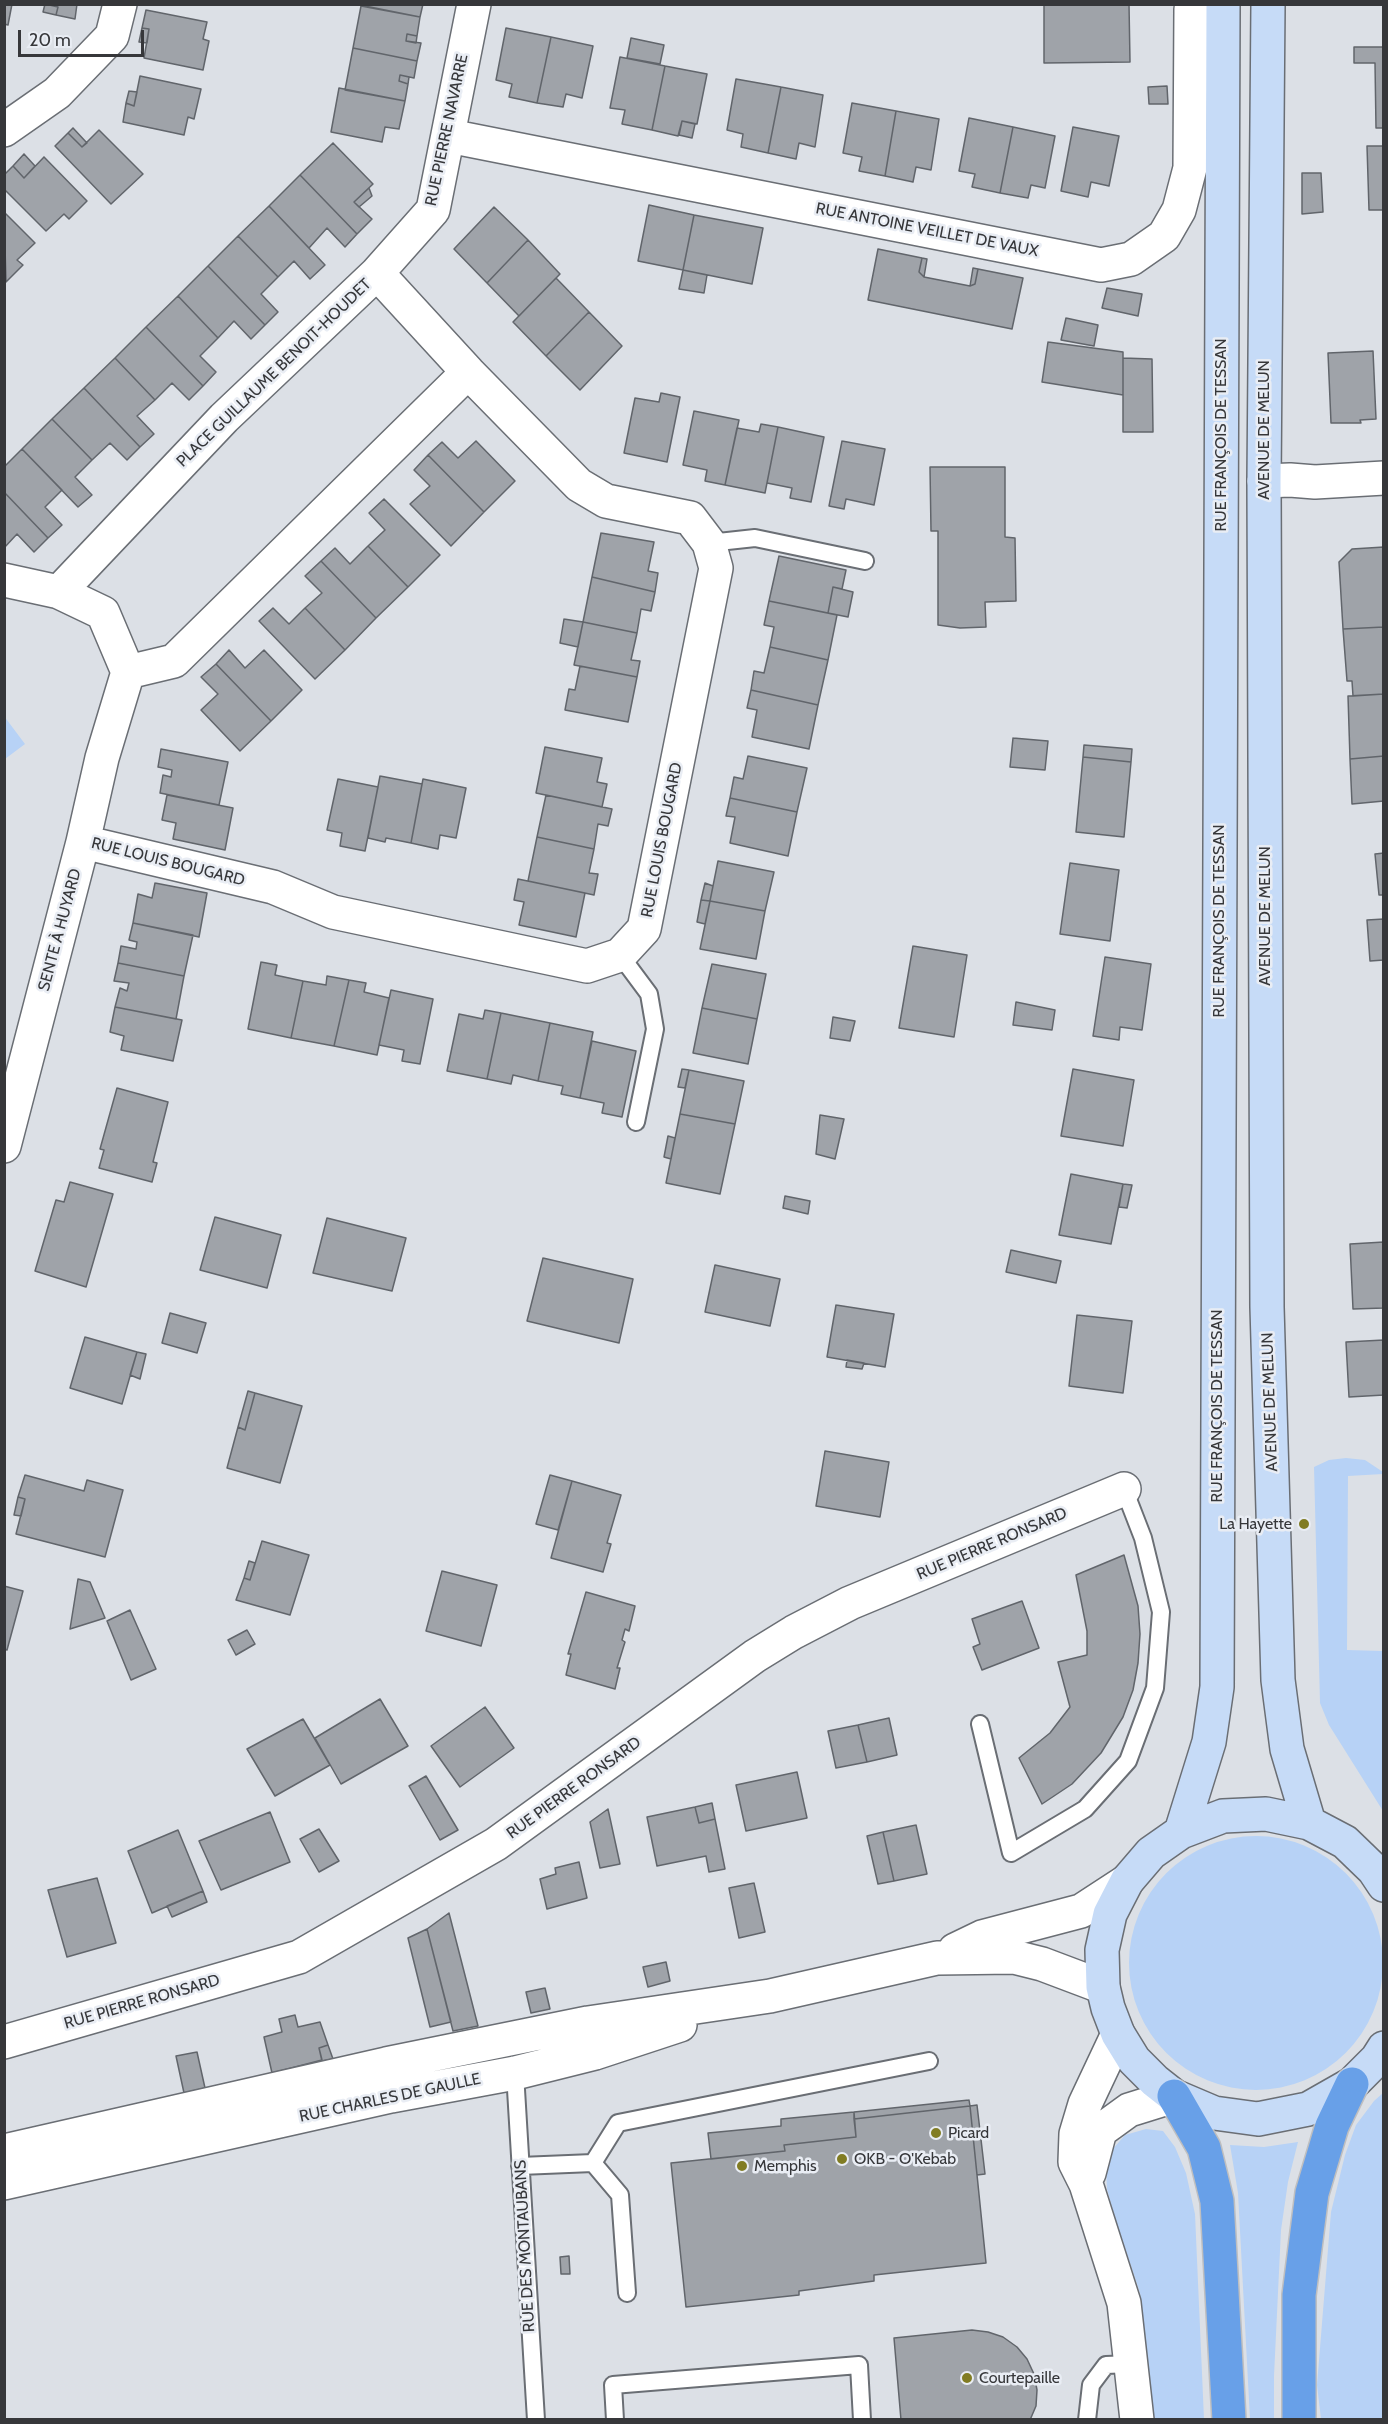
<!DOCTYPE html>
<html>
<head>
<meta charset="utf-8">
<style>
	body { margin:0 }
	#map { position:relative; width:1388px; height:2424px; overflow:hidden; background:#dce0e6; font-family:Cabin,sans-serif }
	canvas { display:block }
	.frame { position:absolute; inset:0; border:6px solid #36373a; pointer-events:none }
	.scale { position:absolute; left:18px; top:30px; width:126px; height:27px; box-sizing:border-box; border:3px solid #36373a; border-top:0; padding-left:8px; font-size:18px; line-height:21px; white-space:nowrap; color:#36373a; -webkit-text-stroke:4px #e9edf4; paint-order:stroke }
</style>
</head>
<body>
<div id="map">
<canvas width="1388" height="2424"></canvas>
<div class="frame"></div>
<div class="scale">20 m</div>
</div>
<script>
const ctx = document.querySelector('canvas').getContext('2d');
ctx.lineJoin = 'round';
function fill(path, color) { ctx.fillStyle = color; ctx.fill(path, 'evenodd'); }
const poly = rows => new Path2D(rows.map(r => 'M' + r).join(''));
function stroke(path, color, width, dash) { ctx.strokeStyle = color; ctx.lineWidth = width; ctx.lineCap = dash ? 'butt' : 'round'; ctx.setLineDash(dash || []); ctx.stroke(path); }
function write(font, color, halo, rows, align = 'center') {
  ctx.font = font + ' Cabin,sans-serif'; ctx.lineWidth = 5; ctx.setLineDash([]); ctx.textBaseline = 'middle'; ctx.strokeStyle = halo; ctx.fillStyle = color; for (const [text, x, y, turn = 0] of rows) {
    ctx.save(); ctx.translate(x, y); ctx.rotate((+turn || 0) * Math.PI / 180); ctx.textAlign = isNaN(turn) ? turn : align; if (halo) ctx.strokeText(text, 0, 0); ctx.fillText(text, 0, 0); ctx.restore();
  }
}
fill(poly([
	[4,716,25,744,5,759,4,759],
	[1346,1458,1365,1460,1383,1472,1383,1474,1348,1476,1347,1650,1383,1651,1383,1811,1329,1725,1320,1703,1314,1467,1329,1460],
	'1129 1963a127 127 0 1 1 254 0a127 127 0 1 1-254 0Z',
	[1383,2093,1383,2419,1321,2419,1317,2385,1331,2212,1345,2155,1356,2125,1374,2101],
	[1146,2129,1163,2131,1175,2147,1186,2173,1195,2214,1204,2419,1152,2419,1140,2293,1115,2218,1107,2189,1106,2168,1112,2150,1125,2135],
	[1298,2142,1288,2182,1281,2230,1274,2376,1274,2419,1250,2419,1238,2193,1230,2145,1264,2147]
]), '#b7d2f6');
const building = poly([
	[4,4,12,4,8,25,4,24,4,4],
	[45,4,58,7,56,15,43,12,45,4],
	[48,4,77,4,75,19,56,15,58,7,48,4],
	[355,4,423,4,420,17,355,4],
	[1044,4,1129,4,1130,62,1044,63,1044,4],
	[361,6,420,17,417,36,407,34,406,41,421,43,417,61,353,48,361,6],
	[146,10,207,22,203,39,209,41,203,70,144,58,149,29,142,28,146,10],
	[142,28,149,29,147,43,139,42,142,28],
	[506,28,551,37,537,103,509,97,512,84,496,80,506,28],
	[407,34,417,36,416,43,406,41,407,34],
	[551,37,593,46,582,98,566,94,563,107,537,103,551,37],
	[631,38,664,45,660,64,627,58,631,38],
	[1354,47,1384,47,1384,128,1376,128,1375,63,1354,63,1354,47],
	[353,48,417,61,414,78,400,75,399,81,408,84,405,101,345,90,353,48],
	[620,57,665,66,652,130,622,124,625,110,610,108,620,57],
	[665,66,707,74,697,124,682,121,678,136,652,130,665,66],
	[400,75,409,77,408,84,399,81,400,75],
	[140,76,201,89,194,119,188,117,184,135,123,122,126,103,134,106,140,76],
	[736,79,781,87,768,153,741,147,743,134,727,130,736,79],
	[1167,86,1168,104,1149,104,1148,87,1167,86],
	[781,87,823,95,815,147,799,143,796,159,768,153,781,87],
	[339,88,405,101,399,129,385,127,382,142,331,132,339,88],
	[129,91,137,92,134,106,126,103,129,91],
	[852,103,896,111,885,176,859,171,862,157,843,153,852,103],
	[896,111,939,119,931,170,916,167,913,182,885,176,896,111],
	[969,118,1013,127,1000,193,972,187,975,174,959,171,969,118],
	[682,121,695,124,692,138,679,135,682,121],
	[1013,127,1055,136,1045,188,1031,185,1028,198,1000,193,1013,127],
	[1073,127,1119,136,1109,186,1091,182,1088,197,1061,191,1073,127],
	[73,128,87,143,82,147,68,133,73,128],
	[99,130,143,174,111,204,55,146,68,133,82,147,99,130],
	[333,143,373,184,354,202,372,219,357,234,300,175,333,143],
	[1367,146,1384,146,1384,210,1369,210,1367,146],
	[24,154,35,166,24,178,13,166,24,154],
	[44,157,87,201,69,219,64,214,46,231,4,189,4,175,13,166,24,178,44,157],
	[1302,173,1321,173,1323,212,1302,214,1302,173],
	[300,175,357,234,345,247,327,228,309,248,269,206,300,175],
	[369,188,372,196,359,207,354,202,369,188],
	[649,205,694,215,683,270,638,261,649,205],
	[269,206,325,265,310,279,294,261,278,277,238,236,269,206],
	[494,207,528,240,487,283,454,249,494,207],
	[4,212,35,243,17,260,23,265,6,282,4,212],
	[694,215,763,228,752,284,683,270,694,215],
	[238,236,278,277,261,294,278,312,265,325,208,266,238,236],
	[528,240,560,274,519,316,487,283,528,240],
	[878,249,922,258,919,272,924,277,970,286,975,284,978,269,1023,278,1012,329,868,300,878,249],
	[922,258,927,259,924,277,919,272,922,258],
	[208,266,265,325,251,339,234,321,218,338,178,296,208,266],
	[973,268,978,269,975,284,970,286,973,268],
	[683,270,707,275,704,293,679,289,683,270],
	[556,278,589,312,546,356,513,322,556,278],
	[1107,288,1142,294,1138,316,1102,308,1107,288],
	[178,296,218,338,200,356,216,372,203,386,146,327,178,296],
	[589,312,622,346,580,390,546,356,589,312],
	[1066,318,1098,325,1094,346,1061,340,1066,318],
	[146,327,203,386,189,400,172,383,155,400,115,358,146,327],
	[1048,342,1123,352,1123,395,1042,382,1048,342],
	[1373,351,1376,419,1360,420,1361,423,1331,423,1328,353,1373,351],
	[115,358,155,400,137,416,154,434,140,447,84,388,115,358],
	[1123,358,1152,359,1153,432,1123,432,1123,358],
	[84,388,140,447,127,460,110,443,92,460,52,419,84,388],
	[661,393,680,397,667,462,624,453,635,398,659,402,661,393],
	[694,411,739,420,725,485,705,481,707,470,683,465,694,411],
	[52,419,92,460,75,477,92,495,78,507,22,449,52,419],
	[761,424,778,427,765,493,725,485,737,428,759,432,761,424],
	[778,427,824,437,811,502,790,498,792,488,767,483,778,427],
	[476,441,515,481,484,512,428,455,442,442,458,458,476,441],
	[842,441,885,449,874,505,846,499,844,509,829,506,842,441],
	[22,449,62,490,45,507,62,525,48,538,4,492,4,467,22,449],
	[428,455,484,512,451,546,410,504,430,486,414,470,428,455],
	[930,467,1005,467,1005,537,1015,538,1016,601,985,602,986,627,960,628,938,625,938,531,931,531,930,467],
	[4,492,48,538,34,552,17,534,4,548,4,492],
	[384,499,440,555,408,587,368,546,385,530,369,513,384,499],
	[601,533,654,542,648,571,658,573,655,592,592,577,601,533],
	[368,546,408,587,376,618,321,561,335,548,350,564,368,546],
	[1384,547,1384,627,1343,629,1339,562,1352,549,1384,547],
	[779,556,846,570,842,589,833,587,828,613,769,601,779,556],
	[321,561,376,618,345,650,305,608,322,593,305,576,321,561],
	[592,577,655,592,651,611,641,609,637,633,583,622,592,577],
	[833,587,853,592,848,617,828,613,833,587],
	[769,601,837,615,828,660,770,647,774,627,764,625,769,601],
	[273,608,289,624,305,608,345,650,315,679,259,621,273,608],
	[564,619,583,622,578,647,560,643,564,619],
	[583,622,637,633,631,660,640,661,637,677,574,665,583,622],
	[1384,627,1384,694,1353,696,1352,681,1347,681,1343,629,1384,627],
	[770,647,828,660,818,705,751,690,754,671,764,673,770,647],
	[229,650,245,668,264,650,302,690,271,721,216,664,229,650],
	[216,664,271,721,240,751,201,710,218,694,201,677,216,664],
	[580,666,637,677,628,722,565,710,569,689,575,690,580,666],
	[751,690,818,705,809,749,752,737,757,710,747,708,751,690],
	[1384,694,1384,756,1350,759,1348,696,1384,694],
	[1013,738,1048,741,1045,770,1010,767,1013,738],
	[1084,745,1132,749,1131,762,1083,757,1084,745],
	[545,747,602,758,597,782,607,784,602,807,536,793,545,747],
	[161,749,228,762,219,805,160,793,163,775,171,777,172,770,158,767,161,749],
	[748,756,807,768,797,812,730,798,734,777,743,779,748,756],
	[1384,756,1384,801,1352,804,1350,759,1384,756],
	[1083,757,1131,762,1124,837,1076,832,1083,757],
	[380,776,422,784,411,843,386,838,385,842,368,838,380,776],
	[338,779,378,787,365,851,340,846,342,833,327,830,338,779],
	[423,779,466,788,456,838,440,835,438,849,411,843,423,779],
	[167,795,233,808,225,850,173,839,176,823,162,820,167,795],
	[546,795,612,809,608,826,598,824,594,849,537,837,546,795],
	[730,798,797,812,788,856,730,843,735,817,726,816,730,798],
	[537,837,594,849,589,873,598,874,594,895,528,881,537,837],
	[1384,853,1384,895,1379,895,1375,854,1384,853],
	[718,861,774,872,765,911,710,901,718,861],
	[1070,863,1119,870,1110,941,1060,934,1070,863],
	[518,879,585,893,576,937,519,925,524,902,514,900,518,879],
	[155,883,207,893,199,937,133,923,138,894,152,898,155,883],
	[705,883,713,886,710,901,701,900,705,883],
	[701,900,710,901,705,924,697,922,701,900],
	[710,901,765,911,756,959,700,949,710,901],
	[1384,919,1384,960,1370,961,1367,920,1384,919],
	[133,923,193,935,184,976,118,963,121,946,136,949,137,942,129,940,133,923],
	[913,946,967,955,954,1037,899,1028,913,946],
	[1105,957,1151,964,1142,1030,1120,1027,1119,1040,1093,1036,1105,957],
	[261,962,277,965,275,975,303,981,291,1038,248,1029,261,962],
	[118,963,184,976,176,1019,115,1007,120,988,127,991,129,983,114,981,118,963],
	[712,964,766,974,757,1019,702,1008,712,964],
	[327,976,349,980,334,1046,291,1038,303,981,326,985,327,976],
	[349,980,366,983,364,992,389,998,377,1055,334,1046,349,980],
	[391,990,433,999,420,1064,402,1061,404,1050,379,1045,391,990],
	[1016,1002,1055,1010,1052,1030,1013,1025,1016,1002],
	[115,1007,182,1020,173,1061,121,1050,124,1036,110,1032,115,1007],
	[702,1008,757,1019,748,1064,693,1053,702,1008],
	[485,1010,501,1013,487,1079,447,1071,459,1014,483,1019,485,1010],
	[501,1013,550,1023,538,1081,513,1075,511,1084,487,1079,501,1013],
	[833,1017,855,1021,850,1041,830,1038,833,1017],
	[550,1023,593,1032,580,1098,561,1094,563,1086,538,1081,550,1023],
	[592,1041,636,1051,622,1117,602,1113,604,1103,580,1098,592,1041],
	[682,1069,689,1070,685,1088,678,1087,682,1069],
	[1073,1069,1134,1080,1123,1146,1061,1136,1073,1069],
	[689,1070,744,1081,735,1124,680,1114,689,1070],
	[117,1088,168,1102,153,1162,157,1163,152,1182,99,1168,104,1150,100,1149,117,1088],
	[680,1114,735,1124,720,1194,666,1183,680,1114],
	[820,1115,844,1119,835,1159,816,1154,820,1115],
	[668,1136,675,1138,671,1159,664,1157,668,1136],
	[1071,1174,1123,1184,1111,1244,1059,1235,1071,1174],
	[70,1182,113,1194,86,1287,35,1271,56,1200,64,1202,70,1182],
	[1123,1184,1132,1185,1127,1208,1119,1207,1123,1184],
	[785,1196,810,1201,808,1214,783,1208,785,1196],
	[215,1217,281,1235,267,1288,200,1270,215,1217],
	[327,1218,406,1238,392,1291,313,1273,327,1218],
	[1384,1242,1384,1308,1353,1309,1350,1244,1384,1242],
	[1011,1250,1061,1261,1056,1283,1006,1272,1011,1250],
	[543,1258,633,1279,619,1343,527,1321,543,1258],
	[715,1265,780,1279,770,1326,705,1312,715,1265],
	[836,1305,894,1314,885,1367,827,1357,836,1305],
	[170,1313,206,1323,197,1353,162,1343,170,1313],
	[1077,1315,1132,1321,1123,1393,1069,1386,1077,1315],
	[85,1337,137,1352,122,1404,70,1388,85,1337],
	[1384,1340,1384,1395,1349,1397,1346,1342,1384,1340],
	[137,1352,146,1354,140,1379,130,1375,137,1352],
	[847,1360,864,1363,862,1369,846,1367,847,1360],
	[248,1391,255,1393,245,1430,238,1427,248,1391],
	[255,1393,302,1406,280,1483,227,1468,238,1427,245,1430,255,1393],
	[825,1451,889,1462,880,1517,816,1506,825,1451],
	[25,1475,84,1491,87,1480,123,1490,105,1557,16,1534,25,1499,18,1497,25,1475],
	[550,1475,572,1481,558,1530,536,1524,550,1475],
	[572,1481,621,1495,607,1543,611,1544,603,1572,551,1558,572,1481],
	[18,1497,25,1499,21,1516,14,1515,18,1497],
	[262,1541,309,1555,290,1615,236,1600,244,1578,250,1580,262,1541],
	[1124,1555,1138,1606,1140,1634,1138,1663,1133,1690,1123,1717,1101,1753,1072,1784,1042,1804,1019,1758,1050,1733,1070,1707,1058,1662,1087,1655,1087,1631,1076,1575,1124,1555],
	[249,1561,255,1563,250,1580,244,1578,249,1561],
	[442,1571,497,1585,481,1646,426,1631,442,1571],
	[78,1579,90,1582,105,1618,70,1629,78,1579],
	[4,1586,23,1591,7,1650,4,1649,4,1586],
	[586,1592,635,1606,629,1631,625,1629,622,1640,625,1642,617,1668,620,1668,615,1689,566,1675,571,1654,568,1654,586,1592],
	[1022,1601,1039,1648,982,1670,973,1647,980,1644,972,1619,1022,1601],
	[130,1610,156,1669,131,1680,107,1621,130,1610],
	[247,1630,255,1644,236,1655,228,1640,247,1630],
	[380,1699,408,1746,341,1784,315,1738,380,1699],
	[485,1707,514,1748,460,1787,431,1746,485,1707],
	[889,1718,897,1755,867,1762,858,1725,889,1718],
	[303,1719,330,1765,275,1796,247,1749,303,1719],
	[858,1725,867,1762,836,1768,828,1731,858,1725],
	[797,1772,807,1818,746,1831,736,1785,797,1772],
	[426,1776,458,1830,440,1840,409,1786,426,1776],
	[712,1803,715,1819,699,1823,695,1807,712,1803],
	[695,1807,699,1823,715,1819,725,1869,709,1872,706,1856,657,1866,647,1817,695,1807],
	[608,1809,620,1864,600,1868,590,1822,608,1809],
	[270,1812,290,1862,221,1890,199,1841,270,1812],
	[916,1825,927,1874,894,1881,883,1832,916,1825],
	[319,1829,339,1861,319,1872,300,1839,319,1829],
	[178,1830,203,1891,152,1913,128,1851,178,1830],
	[883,1832,894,1881,878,1884,867,1836,883,1832],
	[579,1862,587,1898,547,1909,540,1879,556,1874,555,1868,579,1862],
	[97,1878,116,1943,67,1957,48,1890,97,1878],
	[754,1883,765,1932,739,1938,729,1888,754,1883],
	[203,1891,207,1902,172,1917,167,1906,203,1891],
	[449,1913,478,2026,453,2031,427,1929,449,1913],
	[427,1929,451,2022,430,2027,408,1938,427,1929],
	[666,1962,670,1981,648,1987,643,1967,666,1962],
	[545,1988,550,2009,531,2013,526,1992,545,1988],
	[295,2015,298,2027,320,2022,328,2045,319,2048,322,2060,272,2073,264,2037,282,2032,279,2019,295,2015],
	[328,2045,333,2059,322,2061,319,2048,328,2045],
	[197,2052,205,2088,184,2093,176,2056,197,2052],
	[969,2100,970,2106,854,2119,854,2112,969,2100],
	[977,2105,985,2174,977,2175,970,2106,977,2105],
	[970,2106,986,2263,874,2275,874,2281,799,2291,799,2295,686,2307,671,2163,785,2151,784,2145,856,2137,854,2119,970,2106],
	[854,2112,856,2137,784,2145,785,2151,711,2159,708,2133,781,2126,781,2119,854,2112],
	[569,2256,570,2274,561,2274,560,2257,569,2256],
	[972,2330,988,2332,1003,2337,1017,2347,1027,2359,1034,2374,1037,2390,1036,2406,1030,2420,901,2420,894,2338,972,2330]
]);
fill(building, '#9fa3a9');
stroke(building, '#61656b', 1.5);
const service = poly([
	[709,543,755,538,865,561],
	[620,955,649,994,655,1029,636,1122],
	[980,1724,1011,1853,1085,1809,1128,1761,1155,1688,1161,1612,1143,1538,1124,1489],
	[515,2073,536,2420],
	[593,2163,620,2195,627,2293],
	[520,2166,593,2163,618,2123,929,2061],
	[615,2420,613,2385,859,2365,862,2420],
	[1087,2420,1091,2385,1106,2365,1131,2364]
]);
const minor = poly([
	[4,130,57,93,112,36,120,4],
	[449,136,1101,265,1131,259,1164,236,1179,210,1190,168,1191,9,1194,4],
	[377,273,433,210,474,4],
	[1264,481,1290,480,1315,482,1384,478],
	[4,580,59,592,103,613,128,672,102,758,83,842,4,1146],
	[59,592,224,418,377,273,468,372,174,661,128,672],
	[83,842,273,887,333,912,587,966,620,955,644,929,716,568,709,543,690,518,606,501,579,485,468,372],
	[4,2042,299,1957,496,1844,755,1656,794,1632,850,1603,1124,1489]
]);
const tertiary = poly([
	[955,1950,982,1937,1081,1911,1127,1881],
	[1118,2034,1085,2104,1076,2134,1075,2162,1086,2184,1124,2303,1137,2420],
	[4,2151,386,2064,588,2023,770,1996,937,1958,1014,1957,1042,1964,1103,1987],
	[1089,2173,1100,2131,1129,2110,1174,2096],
	[4,2183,391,2096,515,2073,595,2053,680,2025]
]);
const secondary = poly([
	[1268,4,1264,481,1267,1307,1278,1680,1287,1749,1309,1823],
	[1181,1832,1209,1742,1217,1687,1223,4],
	[1384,1885,1374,1870,1345,1842,1309,1823,1266,1814,1223,1816,1181,1832,1151,1853,1127,1881,1110,1914,1102,1950,1103,1987,1108,2008,1118,2034,1134,2060,1155,2081,1174,2096,1214,2113,1258,2119,1308,2109,1352,2084,1377,2059,1384,2048]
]);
const trunk = poly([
	[1174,2096,1204,2148,1217,2201,1229,2420],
	[1299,2420,1299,2295,1312,2193,1332,2126,1352,2084]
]);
stroke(service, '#6a6e74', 20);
stroke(minor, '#6a6e74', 36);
stroke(tertiary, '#6a6e74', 36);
stroke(secondary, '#6a6e74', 36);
stroke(trunk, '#bfbfc0', 36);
stroke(service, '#fff', 16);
stroke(minor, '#fff', 33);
stroke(tertiary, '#fff', 33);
stroke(secondary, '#c6dbf7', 33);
stroke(trunk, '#68a0e8', 33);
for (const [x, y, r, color] of [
	[1304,1524,6,"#817c23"],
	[936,2133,6,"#817c23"],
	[842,2159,6,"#817c23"],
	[742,2166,6,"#817c23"],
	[967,2378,6,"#817c23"]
]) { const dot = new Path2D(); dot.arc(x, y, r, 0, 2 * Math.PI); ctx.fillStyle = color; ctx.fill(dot); stroke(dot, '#e9edf4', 2); }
write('16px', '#36373a', '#e9edf4', [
	["RUE PIERRE NAVARRE",447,130,-78],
	["RUE ANTOINE VEILLET DE VAUX",927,230,11],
	["PLACE GUILLAUME BENOIT-HOUDET",274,373,-44],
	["AVENUE DE MELUN",1264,430,-90],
	["RUE FRANÇOIS DE TESSAN",1221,435,-90],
	["RUE LOUIS BOUGARD",662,840,-79],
	["RUE LOUIS BOUGARD",168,862,14],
	["AVENUE DE MELUN",1265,916,-90],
	["RUE FRANÇOIS DE TESSAN",1219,921,-90],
	["SENTE À HUYARD",60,930,-75],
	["AVENUE DE MELUN",1270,1402,-92],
	["RUE FRANÇOIS DE TESSAN",1217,1406,-90],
	["RUE PIERRE RONSARD",992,1544,-23],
	["RUE PIERRE RONSARD",574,1788,-36],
	["RUE PIERRE RONSARD",142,2002,-16],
	["RUE CHARLES DE GAULLE",390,2098,-12],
	["RUE DES MONTAUBANS",525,2246,-93]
]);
write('16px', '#36373a', '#e9edf4', [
	["La Hayette",1292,1524,"right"],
	["Picard",948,2133],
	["OKB - O'Kebab",854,2159],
	["Memphis",754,2166],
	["Courtepaille",979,2378]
], 'left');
</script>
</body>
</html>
